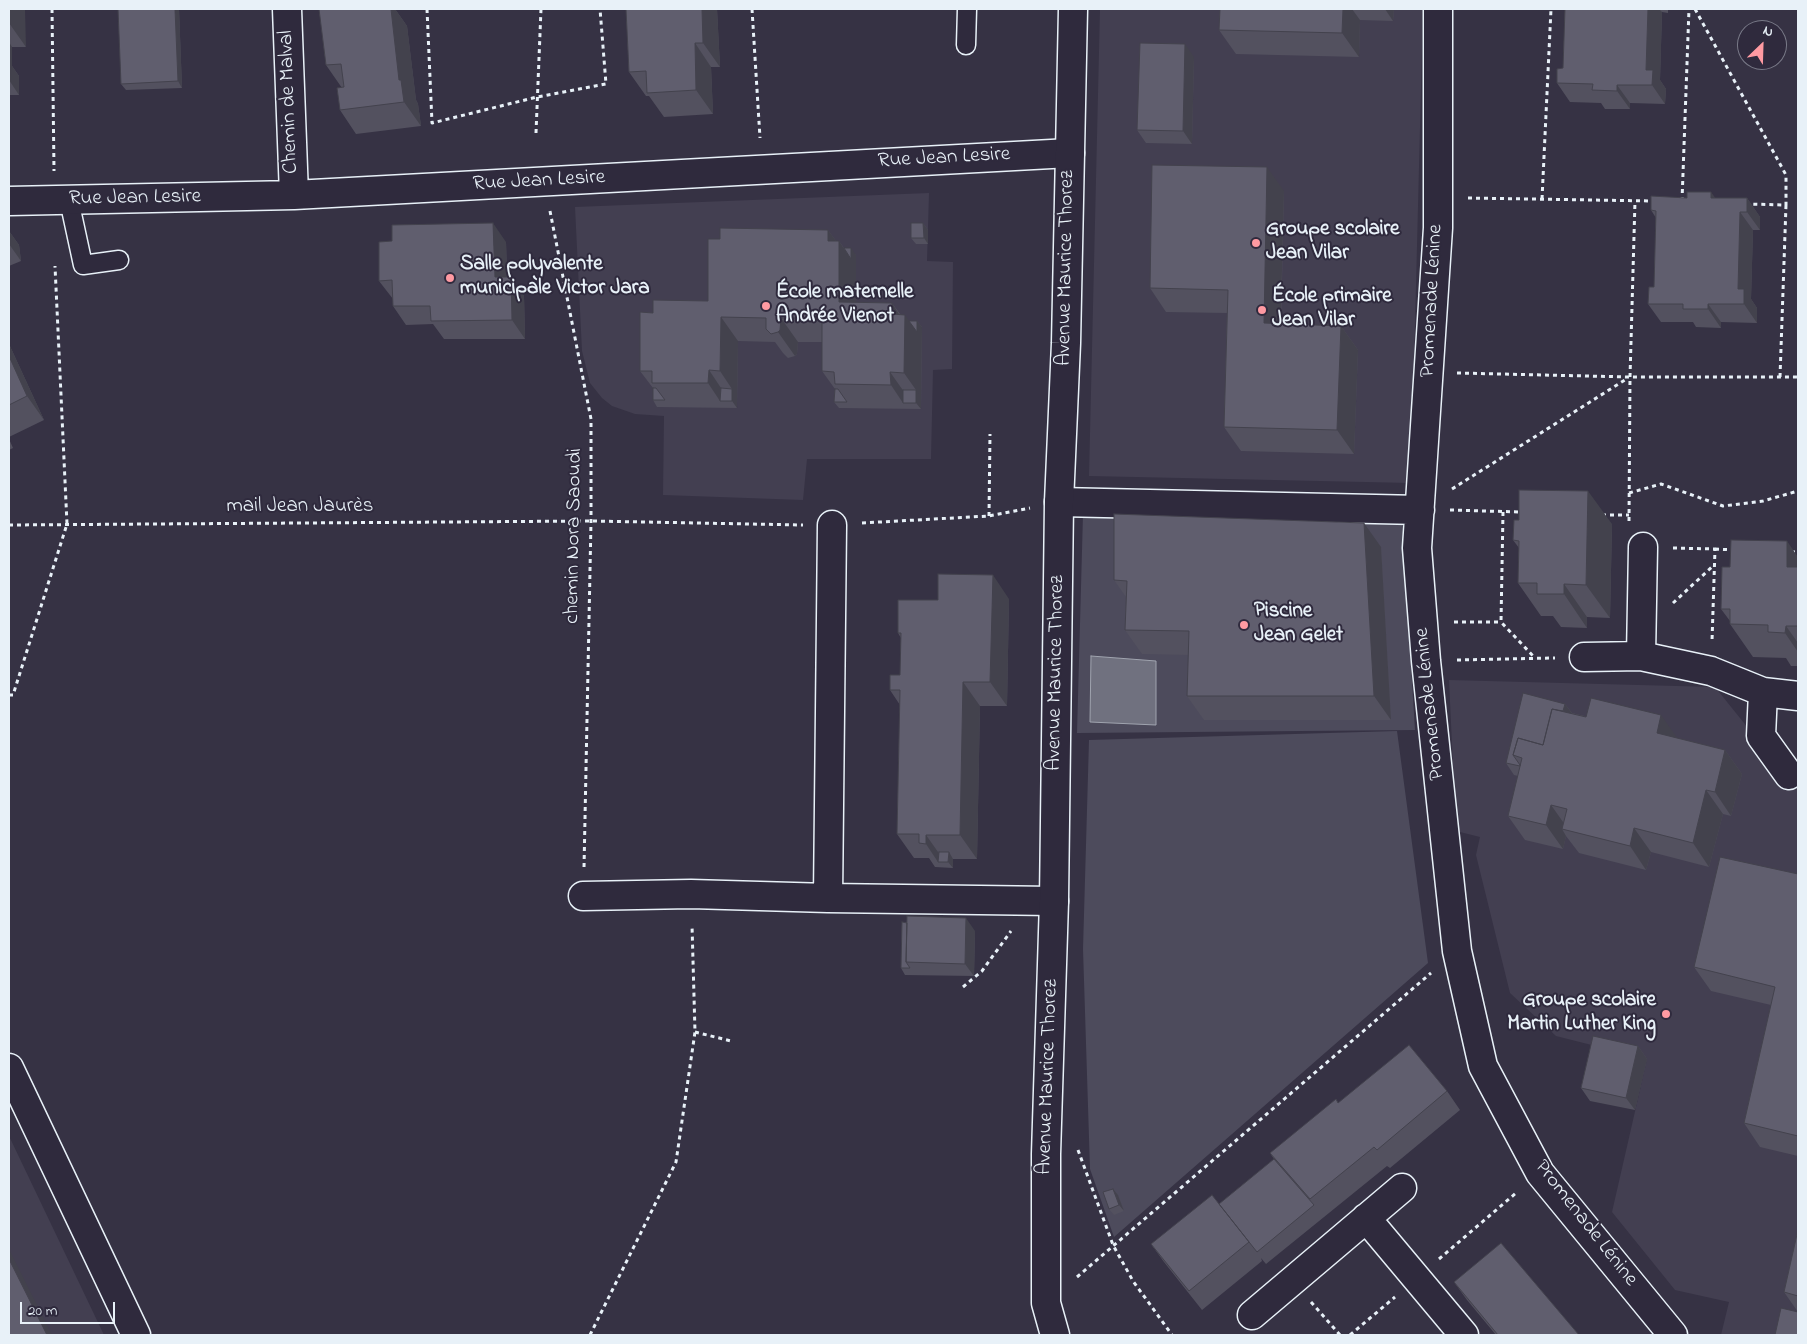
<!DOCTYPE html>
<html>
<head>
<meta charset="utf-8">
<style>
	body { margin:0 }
	#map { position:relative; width:1807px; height:1344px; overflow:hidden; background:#363244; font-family:"Indie Flower",sans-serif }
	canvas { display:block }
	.frame { position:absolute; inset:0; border:10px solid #e8f1f8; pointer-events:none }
	.north { position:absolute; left:1737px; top:20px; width:50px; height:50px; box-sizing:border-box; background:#2f2a3d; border:1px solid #797a88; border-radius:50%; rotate:24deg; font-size:14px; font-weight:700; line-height:20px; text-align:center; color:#e8f1f8 }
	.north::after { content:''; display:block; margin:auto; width:18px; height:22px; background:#ff9aa2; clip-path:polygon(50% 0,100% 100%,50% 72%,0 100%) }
	.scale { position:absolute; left:20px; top:1302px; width:95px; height:22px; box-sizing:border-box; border:2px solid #e8f1f8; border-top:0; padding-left:6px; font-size:15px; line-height:18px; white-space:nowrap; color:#e8f1f8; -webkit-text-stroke:4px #2f2a3d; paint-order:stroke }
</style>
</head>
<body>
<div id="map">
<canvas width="1807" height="1344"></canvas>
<div class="frame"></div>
<div class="north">N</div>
<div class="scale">20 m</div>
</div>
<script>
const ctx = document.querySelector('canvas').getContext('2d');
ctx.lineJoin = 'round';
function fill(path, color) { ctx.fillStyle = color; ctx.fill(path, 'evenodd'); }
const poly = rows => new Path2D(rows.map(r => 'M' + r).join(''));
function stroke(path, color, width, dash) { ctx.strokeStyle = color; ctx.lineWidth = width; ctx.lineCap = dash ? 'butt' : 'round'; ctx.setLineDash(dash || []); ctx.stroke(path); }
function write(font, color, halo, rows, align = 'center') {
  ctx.font = font + ' "Indie Flower",sans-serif'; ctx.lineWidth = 4; ctx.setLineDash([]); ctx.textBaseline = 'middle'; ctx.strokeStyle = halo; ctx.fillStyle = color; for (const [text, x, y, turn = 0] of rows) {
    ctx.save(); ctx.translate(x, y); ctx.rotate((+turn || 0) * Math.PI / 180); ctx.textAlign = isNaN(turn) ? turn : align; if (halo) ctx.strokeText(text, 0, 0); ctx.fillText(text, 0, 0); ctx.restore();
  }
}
fill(poly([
	[1100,9,1423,9,1411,483,1089,476],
	[929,193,927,261,953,262,952,369,933,370,931,459,807,459,803,500,663,495,664,416,635,414,612,406,602,398,590,383,582,351,575,207],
	[1449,680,1715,687,1798,790,1798,1335,1721,1335,1729,1302,1675,1290,1612,1212,1647,1059,1556,1036,1510,993,1476,855,1480,837,1456,831],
	[9,1136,104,1335,9,1335]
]), '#433f51');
fill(poly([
	[1083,514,1402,521,1415,730,1077,733],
	[1397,731,1428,963,1114,1237,1090,1169,1083,949,1089,740]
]), '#4d4b5c');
const water = poly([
	[1091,656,1156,661,1156,725,1090,722,1091,656]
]);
fill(water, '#70717f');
stroke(water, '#a0a4af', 1);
const lane = poly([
	[966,45,967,9],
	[69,200,83,265,119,260]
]);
const street = poly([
	[287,9,294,195],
	[1438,9,1438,228,1417,548,1426,661,1457,951,1483,1066,1540,1173,1673,1335],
	[9,201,294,195,1070,153],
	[1059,502,1420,510],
	[1643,547,1641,656,1711,671,1763,692,1798,696],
	[1584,657,1641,656],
	[1763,692,1761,736,1789,775],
	[583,896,691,894,828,898,1054,901],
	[828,898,832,525],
	[1366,1218,1464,1335],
	[1252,1315,1402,1188]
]);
const secondary = poly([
	[9,1068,136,1335],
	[1055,1335,1046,1303,1046,1154,1054,901,1059,502,1066,343,1073,9]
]);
stroke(lane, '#e8f1f8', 21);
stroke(street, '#e8f1f8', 31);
stroke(secondary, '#e8f1f8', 31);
stroke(poly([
	[52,9,54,171],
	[427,9,432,123,537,97,606,84,600,9],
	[752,9,760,138],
	[1695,9,1786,175,1786,205,1748,204],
	[536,133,541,9],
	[1468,198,1654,201],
	[1542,199,1551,9],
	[1682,201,1689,9],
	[550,211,591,419,591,521,584,868],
	[1457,373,1630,377,1798,377],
	[1780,377,1786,205],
	[1452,489,1628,378],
	[1629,493,1661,484,1723,506,1763,501,1798,491],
	[1450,510,1521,512],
	[1503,512,1501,622,1535,658],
	[1602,515,1629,515],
	[989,516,990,434],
	[1629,521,1630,377,1635,201],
	[862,523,989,516,1030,508],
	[9,525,591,521,803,525],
	[1673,548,1715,549,1712,641],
	[1715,549,1735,550],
	[1791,552,1798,552],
	[1673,603,1714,565],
	[1454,622,1501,622],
	[1457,660,1555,658],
	[9,695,13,695,67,524,55,266],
	[963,987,982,971,1011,931],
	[695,1032,731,1041],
	[1078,1150,1113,1245,1133,1281,1172,1335],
	[1439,1259,1516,1193],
	[1077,1277,1431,973],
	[1311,1302,1340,1335],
	[590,1335,676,1162,695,1032,692,925],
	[1350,1335,1395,1297]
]), '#e8f1f8', 3, [4, 4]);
stroke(lane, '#2f2a3d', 18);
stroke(street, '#2f2a3d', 28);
stroke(secondary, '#2f2a3d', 28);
fill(poly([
	[9,9,26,47,12,47,12,66,19,76,19,95,9,95],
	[179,9,182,88,126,90,121,84],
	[319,9,395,9,407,26,416,100,418,104,421,126,356,134,340,110,342,88,326,65],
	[626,9,717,9,720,67,711,67,713,114,664,117,649,96,646,96,629,72],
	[1220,9,1394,9,1393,21,1360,20,1359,57,1236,54,1219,30],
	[1565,9,1668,9,1668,13,1662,12,1660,80,1666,89,1665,104,1630,103,1630,109,1605,109,1601,103,1570,102,1557,83,1563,68],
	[1194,57,1192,144,1146,143,1137,130],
	[1284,191,1281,324,1341,326,1358,350,1354,454,1241,451,1224,427,1227,313,1166,312,1150,288],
	[1687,198,1747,198,1760,217,1760,230,1753,230,1751,299,1757,308,1757,323,1721,322,1721,328,1696,327,1693,322,1661,322,1648,304,1654,287,1656,218,1651,210],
	[923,223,928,230,928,244,916,244,911,238],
	[828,230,836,241,839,241,844,248,856,255,856,302,892,303,900,314,909,321,917,321,922,327,921,409,839,408,834,402,835,389,822,371,822,342,798,342,797,354,795,356,788,358,783,353,775,342,738,341,737,408,657,407,653,400,653,388,640,371,653,313,708,301],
	[9,231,19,245,21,261,9,266],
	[506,242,507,277,524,296,525,339,444,339,433,324,406,325,393,306,393,299,379,281],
	[9,344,44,420,9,437],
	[9,439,13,448,9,450],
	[1612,524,1610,618,1587,617,1587,628,1561,627,1553,616,1541,616,1518,583,1519,548,1513,540],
	[1381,547,1391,720,1204,720,1187,696,1189,655,1142,654,1125,630,1126,597,1114,580],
	[1798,557,1798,666,1791,666,1786,658,1753,657,1730,624,1730,621,1721,609,1730,567],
	[1009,599,1007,706,980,706,977,859,953,859,953,868,935,867,929,858,914,858,897,834,900,705,890,690,900,675,901,638,898,633],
	[1565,704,1572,713,1725,750,1742,774,1731,816,1723,814,1709,867,1651,852,1646,870,1579,853,1566,836,1563,849,1525,840,1508,816,1518,776,1514,775,1506,763],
	[1798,874,1798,1156,1760,1147,1744,1123,1771,1005,1711,991,1694,967],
	[902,922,975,931,974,976,905,975,901,968],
	[1638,1046,1647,1059,1635,1110,1590,1101,1581,1088],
	[1447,1091,1460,1110,1390,1168,1387,1166,1266,1264,1261,1258,1262,1261,1202,1310,1164,1262,1151,1244,1219,1204,1274,1159,1270,1153,1338,1103],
	[1113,1189,1118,1195,1124,1211,1114,1215,1109,1209],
	[1798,1230,1798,1335,1798,1312,1784,1292],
	[1454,1282,1579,1335,1496,1335,1467,1300]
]), '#53515f');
fill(poly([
	[9,9,25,9,26,47,9,23],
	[175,9,179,9,182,88,178,81],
	[391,9,395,9,407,26,416,100,418,104,421,126,404,102,399,80],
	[702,9,717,9,720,67,703,43],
	[1343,9,1352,9,1360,20,1359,57,1342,33],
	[1385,9,1394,9,1393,21],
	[1648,9,1659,9,1662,12,1660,80,1666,89,1665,104,1652,85,1646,70],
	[9,42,12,47,12,66,19,76,19,95,9,80],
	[695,43,711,67,713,114,696,90],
	[1185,44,1194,57,1192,144,1183,131],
	[1617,85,1630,103,1630,109,1617,91],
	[1267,167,1284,191,1280,347,1264,323],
	[1711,192,1724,210,1711,198],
	[1747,198,1760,217,1760,230,1747,212],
	[1740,212,1753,230,1751,299,1757,308,1757,323,1744,304,1738,289],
	[493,223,506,242,508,296,495,277],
	[923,223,928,230,928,244,924,238],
	[828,230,839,245,839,241,851,259,851,248,856,255,856,326,839,302,828,241],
	[9,231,19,245,21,261,9,244],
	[511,277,524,296,525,339,512,320],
	[892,303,904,322,905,315,917,332,917,321,922,327,921,397,904,373,892,314],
	[1708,304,1721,322,1721,328,1708,309],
	[721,317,738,341,737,408,732,401,732,389,720,371],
	[781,318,798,342,797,354,795,356,778,332],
	[1341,326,1358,350,1354,454,1337,430],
	[9,344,44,420,27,396,9,356],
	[709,370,725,394,720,401,708,383],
	[890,372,907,396,903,403,891,385],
	[916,390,921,397,921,409,916,403],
	[1588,491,1612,524,1610,618,1586,585],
	[1364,523,1381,547,1391,720,1374,696],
	[1787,541,1798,557,1798,584,1787,567],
	[993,575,1009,599,1007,706,990,682],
	[1564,584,1587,617,1587,628,1564,594],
	[1786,626,1798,643,1798,652,1785,633],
	[963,682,980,706,977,859,960,835],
	[1565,704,1574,716,1551,756],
	[1661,715,1678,739,1657,733],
	[1725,750,1742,774,1731,816,1715,792],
	[1706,790,1723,814,1709,867,1693,843],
	[1551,805,1568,829,1562,829,1566,836,1563,849,1546,825],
	[1634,828,1651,852,1646,870,1630,846],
	[926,835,943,859,938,862,926,844],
	[949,852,953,859,953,868,948,862],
	[966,918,975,931,974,976,965,964],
	[1638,1046,1647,1059,1635,1110,1626,1098],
	[1113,1189,1118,1195,1124,1211,1119,1205],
	[9,1249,52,1335,47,1335,9,1259]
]), '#43424d');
const building = poly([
	[118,9,175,9,178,81,121,84,118,9],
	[319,9,391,9,399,80,401,80,404,102,340,110,337,88,344,87,341,64,326,65,319,9],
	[626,9,702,9,703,43,695,43,696,90,647,93,646,71,629,72,626,9],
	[1220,9,1343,9,1342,33,1219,30,1220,9],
	[1565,9,1648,9,1646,70,1653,70,1652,85,1617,85,1617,91,1592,90,1593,84,1557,83,1557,69,1563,68,1565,9],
	[1140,43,1185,44,1183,131,1137,130,1140,43],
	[1152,165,1267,167,1264,323,1341,326,1337,430,1224,427,1228,290,1150,288,1152,165],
	[1687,192,1711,192,1711,198,1747,198,1747,212,1740,212,1738,289,1744,289,1744,304,1708,304,1708,309,1683,309,1683,304,1648,304,1649,287,1654,287,1656,211,1651,210,1651,196,1687,198,1687,192],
	[493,223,495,277,511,277,512,320,431,321,430,306,393,306,392,280,379,281,379,242,392,241,392,225,493,223],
	[911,223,923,223,924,238,911,238,911,223],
	[720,228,828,230,828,241,839,241,839,302,892,303,892,314,905,315,904,373,890,372,891,385,835,384,834,372,822,371,822,318,781,318,780,330,778,332,771,334,766,329,766,318,721,317,720,371,709,370,708,383,652,383,652,371,640,371,640,312,653,313,653,300,708,301,708,239,720,239,720,228],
	[844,248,851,248,851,259,844,248],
	[909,321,917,321,917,332,909,321],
	[9,356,27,396,9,405,9,356],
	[653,388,656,388,665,400,653,400,653,388],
	[721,388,732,389,732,401,720,401,721,388],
	[835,389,838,389,847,402,834,402,835,389],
	[903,390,916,390,916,403,903,403,903,390],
	[1519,490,1588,491,1586,585,1564,584,1564,594,1537,594,1537,583,1518,583,1519,541,1513,540,1514,520,1519,520,1519,490],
	[1114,514,1364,523,1374,696,1187,696,1189,631,1125,630,1127,581,1114,580,1114,514],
	[1731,540,1787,541,1787,567,1798,567,1798,626,1786,626,1785,633,1768,632,1768,625,1730,624,1730,609,1721,609,1722,567,1730,567,1731,540],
	[938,574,993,575,990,682,963,682,960,835,926,835,926,844,919,843,919,834,897,834,900,690,890,690,890,675,900,675,901,633,898,633,898,600,938,600,938,574],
	[1523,693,1565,704,1563,711,1552,709,1543,745,1518,738,1513,755,1520,765,1520,766,1506,763,1523,693],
	[1591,698,1661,715,1657,733,1725,750,1715,792,1706,790,1693,843,1634,828,1630,846,1562,829,1567,809,1551,805,1546,825,1508,816,1522,758,1513,755,1518,738,1543,745,1552,709,1586,717,1591,698],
	[939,852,949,852,948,862,938,862,939,852],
	[1720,857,1798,874,1798,1136,1744,1123,1775,987,1694,967,1720,857],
	[907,916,966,918,965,964,906,962,907,916],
	[902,922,907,923,906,962,910,968,901,968,902,922],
	[1593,1036,1638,1046,1626,1098,1581,1088,1593,1036],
	[1409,1045,1447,1091,1377,1150,1374,1147,1310,1199,1270,1153,1336,1099,1338,1103,1409,1045],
	[1274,1159,1314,1205,1257,1252,1219,1204,1274,1159],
	[1113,1189,1119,1205,1109,1209,1103,1192,1113,1189],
	[1212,1195,1249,1242,1189,1291,1151,1244,1212,1195],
	[1798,1230,1798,1296,1784,1292,1798,1230],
	[1501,1243,1579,1335,1498,1335,1454,1282,1501,1243],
	[9,1259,47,1335,9,1335,9,1259],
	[1781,1308,1798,1312,1798,1335,1775,1335,1781,1308]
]);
fill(building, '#605e6e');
stroke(building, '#43424d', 1);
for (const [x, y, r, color] of [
	[1256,243,5,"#ff9aa2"],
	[450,278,5,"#ff9aa2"],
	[766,306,5,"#ff9aa2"],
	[1262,310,5,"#ff9aa2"],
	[1244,625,5,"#ff9aa2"],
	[1666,1014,5,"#ff9aa2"]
]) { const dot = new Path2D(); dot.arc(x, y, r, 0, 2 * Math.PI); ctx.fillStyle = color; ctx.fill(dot); stroke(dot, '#2f2a3d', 2); }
write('21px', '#e8f1f8', '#2f2a3d', [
	["Chemin de Malval",290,102,-92],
	["Rue Jean Lesire",944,159,-3],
	["Rue Jean Lesire",539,182,-3],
	["Rue Jean Lesire",135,199,-1],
	["Avenue Maurice Thorez",1067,268,-89],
	["Promenade Lénine",1433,301,-87],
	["mail Jean Jaurès",300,508],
	["chemin Nora Saoudi",575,536,-89],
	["Avenue Maurice Thorez",1057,673,-89],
	["Promenade Lénine",1431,704,-96],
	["Avenue Maurice Thorez",1049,1077,-88],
	["Promenade Lénine",1585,1224,52]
]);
write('bold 21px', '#e8f1f8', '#2f2a3d', [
	["Groupe scolaire",1266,231],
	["Jean Vilar",1266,255],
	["Salle polyvalente",460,266],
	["municipale Victor Jara",460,290],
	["École maternelle",776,294],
	["Andrée Vienot",776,318],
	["École primaire",1272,298],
	["Jean Vilar",1272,322],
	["Piscine",1254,613],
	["Jean Gelet",1254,637],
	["Groupe scolaire",1656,1002,"right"],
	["Martin Luther King",1656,1026,"right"]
], 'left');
</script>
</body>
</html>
